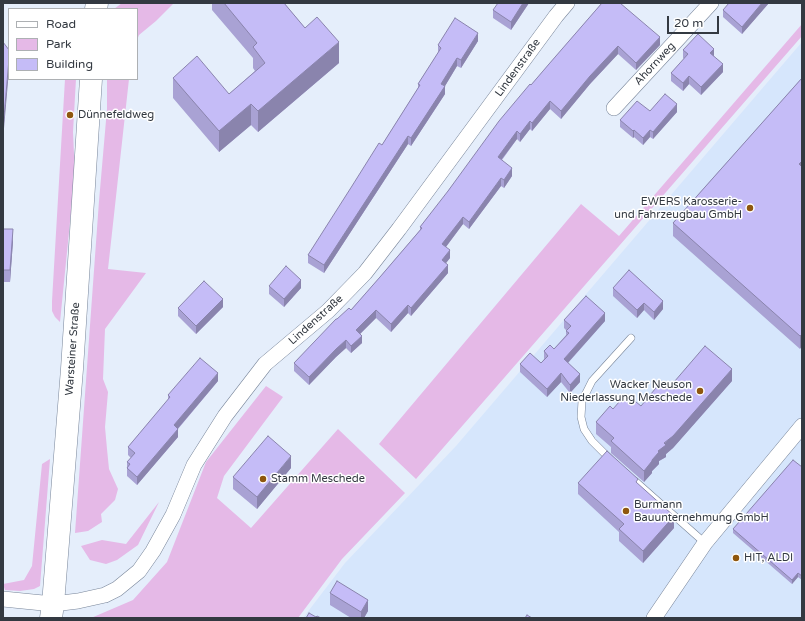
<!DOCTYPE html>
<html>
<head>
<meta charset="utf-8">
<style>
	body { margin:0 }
	#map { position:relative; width:805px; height:621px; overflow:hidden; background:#e5eefb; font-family:"Varela Round",sans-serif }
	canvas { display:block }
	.frame { position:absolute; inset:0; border:4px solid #333941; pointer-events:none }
	.legend { position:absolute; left:8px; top:8px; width:130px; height:72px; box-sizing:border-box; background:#fff; border:1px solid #adb0b3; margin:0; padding:5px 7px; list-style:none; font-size:12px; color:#333941 }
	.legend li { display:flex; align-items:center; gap:8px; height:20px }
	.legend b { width:20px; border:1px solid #adb0b3 }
	.scale { position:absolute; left:667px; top:16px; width:52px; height:18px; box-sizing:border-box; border:2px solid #333941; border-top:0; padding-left:5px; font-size:12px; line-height:14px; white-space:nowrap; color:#333941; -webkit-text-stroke:3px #fff; paint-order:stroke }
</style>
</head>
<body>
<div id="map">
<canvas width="805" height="621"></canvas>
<div class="frame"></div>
<ul class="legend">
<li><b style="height:5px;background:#fff"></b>Road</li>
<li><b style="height:11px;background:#e5b9e7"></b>Park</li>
<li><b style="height:11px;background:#c5bcf7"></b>Building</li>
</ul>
<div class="scale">20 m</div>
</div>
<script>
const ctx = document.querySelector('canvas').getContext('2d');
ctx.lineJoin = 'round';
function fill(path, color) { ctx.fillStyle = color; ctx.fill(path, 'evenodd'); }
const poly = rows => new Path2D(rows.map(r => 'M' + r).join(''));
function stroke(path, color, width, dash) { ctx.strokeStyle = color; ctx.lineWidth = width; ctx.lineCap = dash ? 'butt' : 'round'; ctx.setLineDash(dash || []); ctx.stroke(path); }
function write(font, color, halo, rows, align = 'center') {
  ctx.font = font + ' "Varela Round",sans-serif'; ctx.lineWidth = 3; ctx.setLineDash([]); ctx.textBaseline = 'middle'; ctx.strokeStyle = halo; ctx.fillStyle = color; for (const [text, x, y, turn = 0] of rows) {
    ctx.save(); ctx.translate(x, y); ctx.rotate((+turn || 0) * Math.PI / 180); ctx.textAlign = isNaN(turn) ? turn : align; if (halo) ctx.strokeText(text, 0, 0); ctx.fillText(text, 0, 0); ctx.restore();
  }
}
fill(poly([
	[802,42,802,618,303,618,345,563,456,446]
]), '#d6e6fc');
fill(poly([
	[122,3,174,3,156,21,139,35,137,40,137,9,114,9],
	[802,24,802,36,416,479,379,444,581,204,619,236],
	[65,79,76,79,73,132,74,154,76,162,60,322,55,317,52,311,52,301],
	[107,79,129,79,108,269,146,273,105,329,103,379,108,392,105,427,107,449,109,469,118,489,115,500,101,514,102,522,88,531,75,533,99,201,107,109],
	[266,386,283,397,224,476,217,498,251,528,338,429,405,493,342,559,298,618,91,618,133,600,167,562,206,462],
	[50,459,40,586,34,589,20,591,5,590,3,584,24,580,32,566,42,464],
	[159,502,138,545,117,560,106,564,90,560,81,546,102,540,126,544]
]), '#e5b9e7');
const service = poly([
	[610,459,592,441,584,429,581,417,582,401,592,381,631,338],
	[635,481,705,543]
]);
const minor = poly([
	[614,108,711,3],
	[3,599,53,604,78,601,105,595,117,589,139,571,153,551,173,515,194,465,225,416,265,364,328,311,365,273,399,229,556,16,567,3],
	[654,618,705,543,802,426]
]);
const primary = poly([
	[96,9,97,3],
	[51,618,53,604,72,369,91,79]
]);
stroke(service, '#788599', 8);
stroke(minor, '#788599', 16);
stroke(primary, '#788599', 23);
stroke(service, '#fff', 7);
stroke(minor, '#fff', 15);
stroke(primary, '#fff', 22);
fill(poly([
	[212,3,284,3,305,28,339,63,258,132,251,125,219,152,173,98,173,78,229,94,255,71,253,68,253,58,212,10],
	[529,3,511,30,493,18,493,10],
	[602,3,660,45,636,70,618,54,590,84,561,119,550,109,532,131,530,129,520,142,517,139,502,160,512,176,504,188,501,186,469,229,463,224,446,247,450,258,446,263,448,273,411,316,408,313,391,332,376,318,360,334,362,343,351,353,346,348,336,357,309,385,294,371,294,363,337,319,351,310,380,277,420,230,420,227,448,192,448,191,531,85],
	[769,3,742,34,723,17,723,10],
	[478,41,461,68,457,66,445,86,445,94,411,146,408,144,324,273,308,263,308,255,382,145,418,88,418,84,438,53,438,45],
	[683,50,714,56,723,72,701,95,689,84,683,91,671,81,671,73,684,59,683,58],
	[802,78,800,349,673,236,673,223],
	[650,111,677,112,653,139,650,137,643,145,634,137,633,138,620,127,620,120],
	[3,229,13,241,10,282,3,282],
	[269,286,301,288,284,307,269,294],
	[613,288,663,309,654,320,644,310,637,318,613,296],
	[223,307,196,334,178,316,178,308],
	[564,320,605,321,568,363,580,382,570,393,561,382,547,397,520,372,520,364,541,363,544,359,544,351,554,349,566,335,566,331,567,331,564,328],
	[218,381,178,429,178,437,137,485,127,476,127,462,131,458,128,455,128,447,168,400,168,395],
	[732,381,673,448,666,454,666,457,659,461,659,464,652,471,652,473,644,482,611,453,611,447,596,434,596,422,613,409,641,406,668,389],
	[802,467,802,580,798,577,792,584,733,533,733,529],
	[291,468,257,509,233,489,233,477],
	[578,483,638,484,674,528,643,563,619,541,619,532,578,494],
	[330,593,368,611,364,618,351,618,330,605]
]), '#a9a2d4');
fill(poly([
	[523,3,529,3,511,30,511,22],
	[762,3,769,3,742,34,742,27],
	[478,33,478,41,461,68,461,60],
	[660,37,660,45,636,70,636,63],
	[339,42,339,63,258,132,258,111],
	[618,46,618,54,590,84,561,119,561,111,590,76],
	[714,49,714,58,710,53],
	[457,58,457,66,445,86,445,94,411,146,411,138,441,84],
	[9,59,9,70,3,140,3,129],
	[723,64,723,72,701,95,701,87],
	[689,76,689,84,683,91,683,83],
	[550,101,550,109,532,131,532,123],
	[251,104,251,125,219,152,219,131],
	[677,104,677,112,653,139,653,132],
	[530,121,530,129,520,142,520,134],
	[634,130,634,137,633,138,633,131],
	[650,130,650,137,643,145,643,138],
	[517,131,517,139,498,164,498,157],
	[408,136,408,144,324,273,324,265],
	[802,161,802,173,799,164],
	[512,168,512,176,504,188,504,180],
	[501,178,501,186,469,229,469,222],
	[463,217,463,224,442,252,442,244],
	[13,229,13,241,10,282,10,270],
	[450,250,450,258,442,268,442,260],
	[448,265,448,273,411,316,411,308],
	[301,280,301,288,284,307,284,299],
	[223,299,223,307,196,334,196,326],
	[663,301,663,309,654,320,654,312],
	[644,303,644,310,637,318,637,310],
	[408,305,408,313,391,332,391,324],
	[376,310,376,318,356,338,356,330],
	[605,313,605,321,564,367,564,359],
	[802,334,802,346,800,349,800,336],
	[362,336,362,343,351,353,351,346],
	[346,340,346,348,336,357,309,385,309,377,336,349],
	[732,369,732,381,673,448,666,454,666,457,659,461,659,464,652,471,652,473,644,482,644,471,658,451],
	[218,373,218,381,174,433,174,425],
	[561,373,561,382,547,397,547,389],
	[580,374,580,382,570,393,570,385],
	[178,429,178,437,137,485,137,477],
	[291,456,291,468,257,509,257,497],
	[674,516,674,528,643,563,643,551],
	[798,573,798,577,792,584,792,580],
	[368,600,368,611,364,618,361,618,361,612]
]), '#8a84ad');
const building = poly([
	[224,3,284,3,305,28,317,17,339,42,258,111,251,104,219,131,173,78,197,56,229,94,265,63,253,47,257,43,224,3],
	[498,3,523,3,511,22,493,10,498,3],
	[602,3,620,3,660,37,636,63,618,46,590,76,561,111,550,101,532,123,530,121,520,134,517,131,498,157,512,168,504,180,501,178,469,222,463,217,442,244,450,250,442,260,448,265,411,308,408,305,391,324,376,310,356,330,362,336,351,346,346,340,336,349,309,377,294,363,336,319,337,319,349,308,351,310,380,277,422,228,420,227,448,191,499,121,530,84,531,85,549,64,602,3],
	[729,3,762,3,742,27,723,10,729,3],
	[455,18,478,33,461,60,457,58,441,84,445,86,411,138,408,136,324,265,308,255,352,186,379,143,382,145,420,85,418,84,441,48,438,45,455,18],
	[698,34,714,49,710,53,723,64,701,87,689,76,683,83,671,73,688,54,683,50,698,34],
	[3,42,9,50,9,59,3,129,3,42],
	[802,78,802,161,799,164,802,167,802,334,800,336,673,223,802,78],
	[665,94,677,104,653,132,650,130,643,138,634,130,633,131,620,120,637,101,650,111,665,94],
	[3,229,13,229,10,270,3,270,3,229],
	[286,266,301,280,284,299,269,286,286,266],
	[629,270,663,301,654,312,644,303,637,310,613,288,629,270],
	[204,281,223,299,196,326,178,308,204,281],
	[586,296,605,313,564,359,580,374,570,385,561,373,547,389,520,364,530,353,541,363,548,356,544,351,550,345,554,349,569,333,566,331,571,326,564,320,586,296],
	[705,346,732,369,673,436,664,443,666,445,658,451,659,452,652,460,652,461,644,471,611,441,614,438,596,422,610,406,613,409,626,394,641,406,660,383,668,389,705,346],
	[200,358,218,373,174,425,178,429,137,477,127,468,130,464,127,462,135,453,128,447,170,397,168,395,200,358],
	[268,436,291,456,257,497,233,477,268,436],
	[607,451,638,479,636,482,674,516,643,551,619,529,624,524,578,483,607,451],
	[793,460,802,467,802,576,798,573,792,580,733,529,793,460],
	[337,581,368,600,361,612,330,593,337,581],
	[309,613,316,617,317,616,321,618,306,618,309,613],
	[527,615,532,618,525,618,527,615]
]);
fill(building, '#c5bcf7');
stroke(building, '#8a84ad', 1);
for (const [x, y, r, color] of [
	[70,115,4,"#8f570e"],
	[750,208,4,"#8f570e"],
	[700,391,4,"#8f570e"],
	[263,479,4,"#8f570e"],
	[626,511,4,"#8f570e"],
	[736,558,4,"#8f570e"]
]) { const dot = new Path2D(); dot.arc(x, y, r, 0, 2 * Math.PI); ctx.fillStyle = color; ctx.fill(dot); stroke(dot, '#fff', 1.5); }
write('11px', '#333941', '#fff', [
	["Ahornweg",655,64,-47],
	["Lindenstraße",518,68,-54],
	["Lindenstraße",316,320,-42],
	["Warsteiner Straße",73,349,-86]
]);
write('11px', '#333941', '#fff', [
	["Dünnefeldweg",78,115],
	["EWERS Karosserie-",742,202,"right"],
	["und Fahrzeugbau GmbH",742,215,"right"],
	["Wacker Neuson",692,385,"right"],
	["Niederlassung Meschede",692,398,"right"],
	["Stamm Meschede",271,479],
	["Burmann",634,505],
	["Bauunternehmung GmbH",634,518],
	["HIT, ALDI",744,558]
], 'left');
</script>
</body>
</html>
